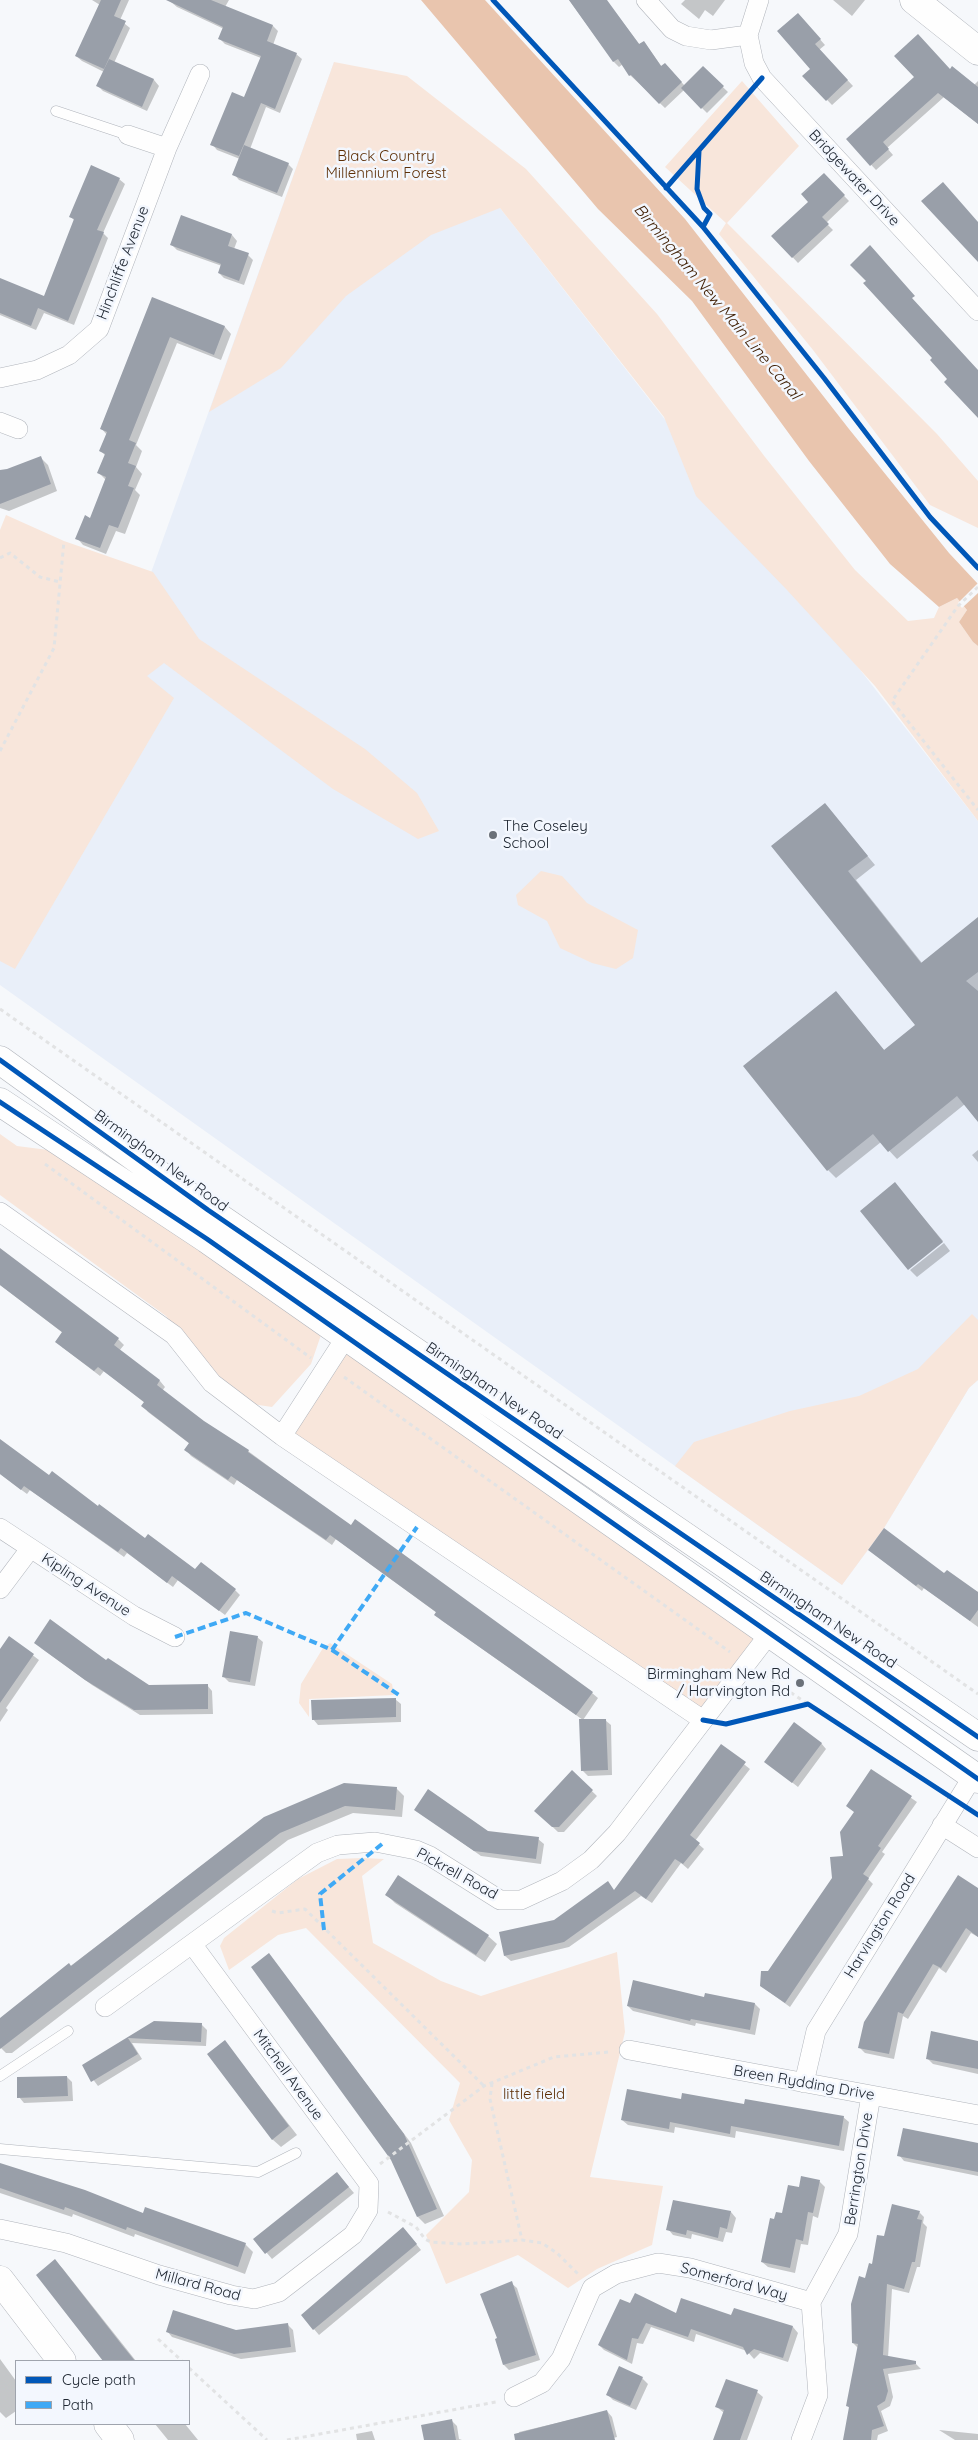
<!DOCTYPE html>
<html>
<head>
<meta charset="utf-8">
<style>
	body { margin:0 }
	#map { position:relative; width:978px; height:2440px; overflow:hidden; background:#f6f8fb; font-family:Quicksand,sans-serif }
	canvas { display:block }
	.legend { position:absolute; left:15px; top:2360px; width:175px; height:65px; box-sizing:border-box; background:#f3f7fe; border:1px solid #9fa4ad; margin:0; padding:6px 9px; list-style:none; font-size:15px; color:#202833 }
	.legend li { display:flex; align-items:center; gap:10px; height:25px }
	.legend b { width:25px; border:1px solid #9fa4ad }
</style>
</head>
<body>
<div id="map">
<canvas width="978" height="2440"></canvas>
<ul class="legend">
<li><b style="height:6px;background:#0057b8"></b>Cycle path</li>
<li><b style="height:6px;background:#3fa9f5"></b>Path</li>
</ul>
</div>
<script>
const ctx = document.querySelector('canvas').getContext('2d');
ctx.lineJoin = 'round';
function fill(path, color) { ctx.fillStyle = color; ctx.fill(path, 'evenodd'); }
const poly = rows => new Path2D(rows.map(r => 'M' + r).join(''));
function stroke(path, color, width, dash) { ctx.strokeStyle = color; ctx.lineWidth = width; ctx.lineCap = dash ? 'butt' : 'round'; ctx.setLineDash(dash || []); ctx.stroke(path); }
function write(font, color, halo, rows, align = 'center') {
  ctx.font = font + ' Quicksand,sans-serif'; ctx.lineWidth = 5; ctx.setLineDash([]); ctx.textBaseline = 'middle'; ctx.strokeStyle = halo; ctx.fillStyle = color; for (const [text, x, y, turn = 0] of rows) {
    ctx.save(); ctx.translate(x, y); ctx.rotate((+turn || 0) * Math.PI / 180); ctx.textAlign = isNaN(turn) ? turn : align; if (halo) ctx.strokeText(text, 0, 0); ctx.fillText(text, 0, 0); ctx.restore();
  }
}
fill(poly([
	[334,62,500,208,978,821,978,1380,969,1388,884,1528,842,1585,0,985,0,849,138,609]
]), '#e9eff9');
fill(poly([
	[334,62,407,76,526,169,657,314,765,457,855,570,908,621,934,618,939,607,957,598,967,610,959,622,973,642,978,646,978,821,875,686,787,590,696,496,664,417,500,208,431,235,346,296,281,368,209,412],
	[742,81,799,146,727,223,937,434,978,481,978,528,930,505,813,350,719,234,726,223,665,167],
	[6,515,64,541,153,572,199,639,365,749,417,793,439,831,418,839,333,789,164,663,147,676,174,698,15,969,0,961,0,530],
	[541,871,562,876,587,903,638,930,633,958,616,969,592,963,560,948,547,921,518,905,516,895],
	[0,1134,17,1146,56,1151,321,1335,311,1364,272,1407,252,1404,214,1378,166,1316,0,1195],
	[972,1314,978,1320,978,1380,969,1388,884,1528,842,1585,675,1466,694,1442,790,1411,859,1396,918,1369],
	[341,1344,770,1633,703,1720,282,1436],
	[330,1643,392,1684,394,1695,309,1699,309,1717,299,1703,301,1684,323,1648],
	[363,1858,384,1859,362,1876,373,1943,441,1981,481,1996,617,1952,625,2032,590,2177,663,2186,652,2245,597,2269,568,2288,518,2255,446,2284,426,2235,469,2192,472,2160,449,2120,460,2083,306,1928,278,1935,229,1970,220,1946,224,1938,298,1879,337,1859]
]), '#f8e6db');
fill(poly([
	[421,0,485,0,685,219,849,429,949,553,978,584,978,646,973,642,959,622,967,610,957,598,939,607,890,564,809,461,692,301,598,209]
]), '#e9c5ae');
fill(poly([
	[978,583,978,593,962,608,958,603]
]), '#f6f8fb');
fill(poly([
	[92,0,129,0,120,20,130,28,114,63,154,80,159,86,147,111,103,91,98,86,104,72,82,61,76,56,100,5],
	[172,0,229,0,225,7,273,26,278,31,273,45,296,54,302,59,280,113,266,107,250,149,288,164,293,169,282,197,239,180,234,174,240,159,217,150,212,144,245,98,261,58,225,44,220,39,224,29,177,7,171,2],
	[569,0,602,0,609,4,640,45,644,42,662,67,665,65,685,86,703,68,728,92,707,113,684,90,665,108,630,75,623,64,619,67,614,62],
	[685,0,725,0,713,16,705,10,699,19,681,4],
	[833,0,865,0,852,16],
	[803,20,825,45,819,50,853,86,832,105,804,76,811,69],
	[951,70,974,85,978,81,978,124,944,97,887,148,893,155,876,170,847,139],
	[824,175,849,201,826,223,833,230,798,263,773,236,810,202],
	[119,179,125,184,103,233,108,238,74,325,44,313,36,330,0,315,0,280,44,297,75,221,70,216],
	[232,235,237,241,234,249,248,255,253,260,244,285,224,278,219,273,222,266,177,250,171,244],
	[152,299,225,327,231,334,221,360,177,343,136,445,142,451,136,467,142,474,135,490,140,495,125,534,116,531,106,554,83,545,77,538,91,519,106,480,99,473,106,456,101,451,107,435,101,428],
	[41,458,48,465,57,491,9,511,0,508,0,471,7,471],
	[825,805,875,865,856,880,922,963,978,919,978,1120,965,1104,897,1159,881,1142,836,1178,828,1170,836,993,885,1051,917,1025,773,847],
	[978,1150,978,1162,972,1155],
	[895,1184,943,1241,908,1268],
	[944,1243,950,1251,917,1277,910,1270],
	[0,1251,118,1339,124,1345,119,1351,160,1381,165,1387,162,1391,203,1422,248,1451,351,1527,356,1521,592,1693,598,1698,583,1720,441,1620,437,1613,336,1539,332,1545,237,1480,234,1485,191,1456,186,1450,190,1444,148,1412,143,1406,145,1403,104,1371,100,1376,62,1347,63,1333,0,1285],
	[0,1445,145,1540,196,1571,235,1590,240,1595,225,1615,178,1580,173,1587,127,1553,124,1557,30,1490,27,1494,0,1474],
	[869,1550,945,1575,978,1592,978,1627,924,1588,922,1591],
	[257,1637,263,1642,255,1686,229,1682,223,1676],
	[10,1638,39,1660,6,1708,8,1710,0,1722,0,1652],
	[41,1648,107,1662,149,1686,207,1685,212,1691,213,1714,140,1715,92,1685],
	[395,1699,401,1704,401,1722,318,1725,313,1719],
	[605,1720,611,1725,612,1775,588,1776,582,1770],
	[821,1743,826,1749,798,1787,766,1762],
	[721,1746,750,1769,695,1841,704,1849,688,1869,681,1863,652,1903,641,1896,569,1947,511,1961,505,1956,500,1933,555,1921,607,1883,614,1891],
	[872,1771,917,1802,882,1852,885,1854,868,1879,873,1884,790,2007,761,1986,833,1878,845,1857,855,1813],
	[572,1772,597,1796,564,1832,558,1832,541,1816],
	[396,1788,404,1796,402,1817,353,1813,288,1840,12,2053,6,2053,0,2047,0,2020,264,1818],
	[415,1809,488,1832,538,1839,544,1844,541,1864,481,1856],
	[398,1877,488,1936,497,1944,485,1962,395,1903,387,1895],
	[978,1890,978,1937,971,1933,946,1973,939,1968,908,2019,903,2016,894,2059,865,2053,859,2047],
	[269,1955,411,2143,444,2216,425,2224,418,2217,392,2159],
	[705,1998,755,2004,760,2009,755,2035,696,2023,695,2026,633,2011,628,2006],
	[154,2022,201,2024,207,2030,206,2046,132,2043,142,2059,98,2086,83,2066],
	[225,2042,297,2135,281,2147,272,2139],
	[978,2042,978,2074,933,2064,927,2058],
	[67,2077,72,2082,73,2101,24,2103,19,2097],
	[682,2100,843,2117,849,2122,844,2151,736,2131,735,2138,675,2127,674,2133,628,2125,622,2120],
	[978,2144,978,2176,904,2161,899,2155],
	[0,2164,143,2214,245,2244,253,2252,245,2274,135,2234,134,2237,73,2214,72,2217,0,2193],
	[342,2179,354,2193,272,2259,255,2239],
	[819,2181,825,2187,818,2218,813,2216,808,2245,801,2244,795,2273,768,2267,762,2262,783,2215,800,2189],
	[731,2212,736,2218,732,2233,726,2232,723,2242,692,2234,691,2239,673,2235,668,2229],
	[919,2212,924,2217,923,2223,927,2227,920,2267,917,2267,909,2293,892,2289,888,2358,915,2363,921,2369,888,2374,893,2397,890,2406,881,2411,888,2431,878,2435,877,2440,844,2440,850,2409,847,2405,858,2348,853,2343,866,2279,884,2237],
	[408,2234,421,2250,319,2335,302,2315],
	[55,2261,63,2269,136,2361,106,2361,37,2275],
	[511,2283,517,2288,540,2360,509,2370,504,2365,498,2339],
	[630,2305,677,2315,732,2317,735,2309,793,2327,798,2333,788,2362,760,2353,754,2359,747,2351,696,2334,694,2342,651,2327,643,2344,637,2343,632,2364,604,2350,599,2345],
	[288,2325,293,2330,296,2352,241,2359,172,2337,167,2331,236,2331],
	[0,2359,16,2381,16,2411,6,2418,0,2412],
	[642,2378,648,2384,636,2410,613,2400,607,2394],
	[757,2392,763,2397,747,2440,714,2440,724,2413,717,2407],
	[607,2411,612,2417,617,2437,605,2440,521,2440,519,2432],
	[451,2420,457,2426,459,2439,462,2440,425,2440],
	[155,2424,185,2424,198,2440,168,2440],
	[939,2430,978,2434,978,2440,955,2440],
	[372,2431,375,2440,357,2440,356,2434]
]), '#0003');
fill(poly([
	[101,0,121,0,114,16,126,21,104,69,75,56],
	[166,0,211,0,253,17,273,25,267,41,297,53,275,109,261,103,239,156,210,145,232,92,244,97,261,56,218,39,223,27],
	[569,0,607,0,639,44,644,41,661,66,665,63,682,82,659,104,631,75,629,76,618,59,613,62],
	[798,13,821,39,815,44,848,80,826,101,802,76,810,69,777,31],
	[918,34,950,69,952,66,978,87,978,124,938,93,883,142,889,149,870,166,846,139,914,77,894,56],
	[109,59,154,79,142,107,96,86],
	[703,66,724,86,701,109,681,88],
	[244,145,289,163,277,193,232,175],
	[91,165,120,178,97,230,104,232,68,321,38,308,31,326,0,313,0,278,44,296,74,219,69,217],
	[824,173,845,195,822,217,829,224,792,258,771,236,808,202,801,194],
	[943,182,978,222,978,262,921,201],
	[181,215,232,234,228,246,249,253,239,281,218,273,221,264,170,245],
	[870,245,915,296,912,298,978,370,978,418,944,382,947,379,930,360,932,358,863,283,866,281,850,265],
	[152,297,225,326,214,355,170,337,129,440,136,443,128,463,136,466,128,486,134,488,118,528,109,525,100,548,75,539,85,515,90,518,106,477,97,473,105,454,99,451,107,432,100,429],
	[41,456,51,484,0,504,0,470,7,469],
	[825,803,868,856,848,871,921,963,978,917,978,972,966,981,978,991,978,1122,957,1096,888,1152,873,1134,827,1171,743,1066,836,991,884,1050,915,1025,771,846],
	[895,1182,943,1242,908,1270,860,1211],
	[0,1248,119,1338,114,1345,160,1380,157,1385,204,1421,249,1450,248,1452,351,1525,355,1519,593,1692,576,1715,434,1615,436,1612,330,1535,326,1540,231,1476,228,1480,184,1450,189,1443,141,1406,144,1402,98,1367,94,1371,55,1342,62,1332,0,1285],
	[0,1439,49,1475,52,1471,98,1506,99,1504,145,1538,148,1534,195,1569,201,1562,236,1589,219,1611,172,1576,167,1583,121,1548,118,1552,24,1486,21,1490,0,1474],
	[884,1528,944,1573,947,1570,978,1592,978,1610,970,1621,918,1584,916,1586,868,1550],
	[50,1619,106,1660,108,1658,149,1685,208,1684,208,1709,134,1710,85,1680,34,1643],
	[230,1631,258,1636,250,1682,222,1677],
	[9,1636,34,1654,0,1703,0,1649],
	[396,1698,396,1717,312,1720,311,1700],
	[579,1719,606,1719,608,1770,581,1771],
	[794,1722,822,1743,792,1783,764,1762],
	[721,1744,746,1762,690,1835,700,1843,683,1864,675,1859,646,1899,635,1891,564,1942,504,1956,499,1932,554,1920,608,1881,614,1890],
	[871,1769,912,1796,878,1846,881,1848,863,1874,869,1878,785,2003,760,1986,761,1971,768,1971,832,1878,830,1857,843,1856,840,1832,854,1812,846,1806],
	[572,1770,593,1790,559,1827,552,1827,534,1811],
	[344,1783,397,1787,395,1810,345,1806,280,1833,0,2049,0,2018,69,1963,71,1966,264,1817],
	[428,1789,488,1831,539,1837,536,1859,474,1851,414,1810],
	[398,1875,489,1935,476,1955,385,1895],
	[958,1875,978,1888,978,1937,966,1928,941,1968,933,1964,903,2014,898,2012,889,2054,858,2048,864,2022],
	[269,1953,404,2134,437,2209,417,2217,391,2160,251,1967],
	[633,1980,704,1997,705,1993,755,2003,750,2030,691,2019,690,2021,627,2006],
	[154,2021,202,2023,201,2042,128,2038,138,2054,91,2082,82,2065],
	[931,2031,978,2041,978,2069,926,2059],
	[225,2040,289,2126,272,2140,207,2054],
	[67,2076,68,2096,17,2098,17,2077],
	[627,2089,681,2099,682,2093,744,2104,745,2099,844,2116,839,2146,731,2126,730,2134,670,2122,669,2129,621,2120],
	[903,2128,978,2143,978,2172,897,2156],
	[0,2163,85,2190,143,2213,145,2207,246,2243,238,2267,127,2227,126,2230,65,2207,64,2210,0,2188],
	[337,2172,349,2187,265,2254,253,2239],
	[801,2176,820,2180,813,2213,808,2212,803,2241,796,2239,790,2268,761,2262,770,2218,774,2219,776,2212,782,2213,788,2185,799,2187],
	[673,2200,731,2211,727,2229,720,2227,718,2238,687,2230,686,2235,666,2230],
	[892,2204,920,2211,917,2219,922,2220,915,2262,912,2262,904,2289,887,2284,883,2355,916,2361,916,2364,883,2369,888,2391,885,2401,877,2406,884,2426,872,2430,871,2440,843,2440,849,2407,846,2406,858,2344,852,2343,851,2304,859,2276,865,2278,869,2263,872,2264,877,2235,884,2236],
	[403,2227,417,2244,313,2330,301,2315],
	[55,2259,122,2345,135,2361,103,2361,36,2275],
	[512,2281,536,2355,503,2365,495,2339,497,2338,480,2294],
	[635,2293,676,2313,681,2298,731,2315,734,2308,793,2326,783,2358,754,2349,747,2355,743,2347,691,2329,688,2337,646,2323,638,2339,632,2338,627,2360,598,2345,620,2299,630,2303],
	[173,2310,236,2330,288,2323,291,2347,234,2354,166,2332],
	[619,2366,643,2377,630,2406,606,2395],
	[726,2379,758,2390,740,2440,713,2440,724,2410,715,2407],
	[607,2410,615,2440,515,2440,514,2434],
	[452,2419,456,2440,424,2440,421,2425]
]), '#999fa9');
const lane = poly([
	[56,111,128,135],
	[0,2076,68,2031],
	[0,2149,258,2172,296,2153]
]);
const street = poly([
	[646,0,672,29,686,36,711,40,748,35],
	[759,0,748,35,754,63,762,78,978,311],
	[128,135,167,148],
	[0,378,37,370,69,355,99,329,167,148,200,74],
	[0,422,18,429],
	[0,1212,174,1335,212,1383,282,1436,346,1337],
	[282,1436,703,1720],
	[0,1528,134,1616,175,1637],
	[0,1589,30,1549],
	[942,1825,978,1848],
	[105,2007,317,1853,338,1845,375,1842,416,1850,430,1856,500,1900,521,1900,562,1881,591,1860,617,1833,770,1633],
	[629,2050,978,2115],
	[804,2083,816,2031,973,1776],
	[0,2229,66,2243,159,2275,231,2295,254,2299,279,2292,353,2235,368,2210,369,2184,192,1944],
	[514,2397,542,2383,561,2359,592,2288,616,2274,658,2263,690,2268,811,2302],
	[801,2440,818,2395,811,2302,848,2234,871,2095]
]);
const secondary = poly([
	[914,0,978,51],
	[0,2280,62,2361],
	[108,2424,120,2440]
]);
const highway = poly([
	[0,1060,208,1210,978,1737],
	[0,1102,207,1239,978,1779]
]);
stroke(lane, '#b0b4bb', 11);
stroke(street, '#b0b4bb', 20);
stroke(secondary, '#b0b4bb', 29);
stroke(highway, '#b0b4bb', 29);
stroke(poly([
	[0,558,10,553,40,577,60,582],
	[978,587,958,606,892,701,978,810],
	[0,751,54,648,64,541],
	[0,1009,978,1694],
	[45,1164,311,1358],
	[344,1377,730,1652],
	[764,1675,808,1704],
	[272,1911,278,1913,305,1909,484,2086],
	[492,2083,490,2099,522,2240],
	[380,2164,484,2086,554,2057,609,2052],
	[388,2212,416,2227,425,2239,431,2242,463,2244,522,2240,542,2243,557,2253,578,2274],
	[158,2339,182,2361],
	[189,2368,267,2440],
	[287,2440,496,2402]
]), '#e2e3e4', 3, [4, 4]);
stroke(lane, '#fefefe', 10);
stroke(street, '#fefefe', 19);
stroke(secondary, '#fefefe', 28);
stroke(highway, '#fefefe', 28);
stroke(poly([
	[175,1637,246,1613,332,1650,417,1527],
	[332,1650,399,1695],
	[324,1930,320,1894,382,1844]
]), '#3fa9f5', 4, [8, 4]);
stroke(poly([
	[493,0,703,227,824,378,930,517,978,568],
	[699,151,697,189,704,208,710,214,703,227],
	[666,188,762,78],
	[0,1060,208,1210,978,1737],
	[0,1102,207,1239,978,1779],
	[703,1720,726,1724,808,1704,978,1815]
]), '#0057b8', 5);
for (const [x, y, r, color] of [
	[493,835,5,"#6b7179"],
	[800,1683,5,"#6b7179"]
]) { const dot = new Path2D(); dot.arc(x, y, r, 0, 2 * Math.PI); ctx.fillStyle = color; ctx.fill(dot); stroke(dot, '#f3f7fe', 2); }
write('15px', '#5e2f06', '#f3f7fe', [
	["Black Country",386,156],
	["Millennium Forest",386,173],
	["little field",534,2094]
]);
write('15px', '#202833', '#f3f7fe', [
	["Bridgewater Drive",854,178,47],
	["Hinchliffe Avenue",123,263,-69],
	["Birmingham New Road",161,1161,36],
	["Birmingham New Road",494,1391,34],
	["Kipling Avenue",86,1585,33],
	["Birmingham New Road",828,1620,34],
	["Pickrell Road",457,1874,29],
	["Harvington Road",880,1926,-58],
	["Mitchell Avenue",288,2075,54],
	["Breen Rydding Drive",804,2083,10],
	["Berrington Drive",859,2169,-81],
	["Somerford Way",734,2282,15],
	["Millard Road",198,2285,15]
]);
write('15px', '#202833', '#f3f7fe', [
	["The Coseley",503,826],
	["School",503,843],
	["Birmingham New Rd",790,1674,"right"],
	["/ Harvington Rd",790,1691,"right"]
], 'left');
write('italic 16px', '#432207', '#f3f7fe', [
	["Birmingham New Main Line Canal",717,302,50]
]);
</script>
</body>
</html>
